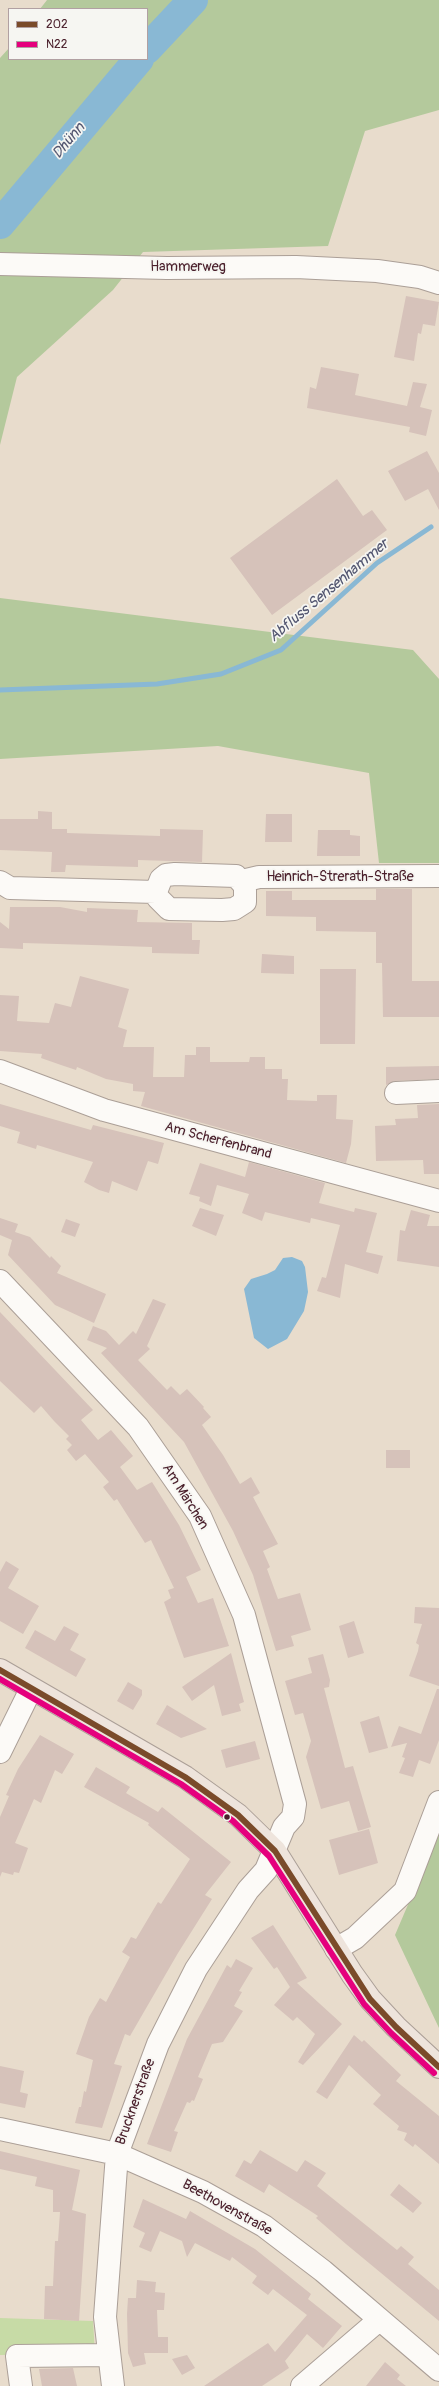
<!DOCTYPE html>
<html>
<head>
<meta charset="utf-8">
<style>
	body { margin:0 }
	#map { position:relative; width:439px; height:2386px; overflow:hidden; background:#e8dccc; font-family:Pangolin,sans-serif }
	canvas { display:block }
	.legend { position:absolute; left:8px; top:8px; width:140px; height:52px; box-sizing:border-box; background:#f6f6f2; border:1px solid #b1a0a2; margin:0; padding:5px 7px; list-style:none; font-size:12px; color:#4a1f2b }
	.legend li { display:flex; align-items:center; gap:8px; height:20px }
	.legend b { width:20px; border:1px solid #b1a0a2 }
</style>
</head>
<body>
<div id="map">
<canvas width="439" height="2386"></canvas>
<ul class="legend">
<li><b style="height:5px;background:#7a4b2a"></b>202</li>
<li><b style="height:5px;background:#e5007d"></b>N22</li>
</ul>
</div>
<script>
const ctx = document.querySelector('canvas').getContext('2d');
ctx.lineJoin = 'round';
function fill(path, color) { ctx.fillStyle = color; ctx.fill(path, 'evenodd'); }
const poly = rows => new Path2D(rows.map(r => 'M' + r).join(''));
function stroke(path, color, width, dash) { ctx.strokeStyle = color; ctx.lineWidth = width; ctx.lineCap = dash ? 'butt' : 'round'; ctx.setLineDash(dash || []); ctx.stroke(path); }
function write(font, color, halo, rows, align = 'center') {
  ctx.font = font + ' Pangolin,sans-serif'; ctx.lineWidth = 3.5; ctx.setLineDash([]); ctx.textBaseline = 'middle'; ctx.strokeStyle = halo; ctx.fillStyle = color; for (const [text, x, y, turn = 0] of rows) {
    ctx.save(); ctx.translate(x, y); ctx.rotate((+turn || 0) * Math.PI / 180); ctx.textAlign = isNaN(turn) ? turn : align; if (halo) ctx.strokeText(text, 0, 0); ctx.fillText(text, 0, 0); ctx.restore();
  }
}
fill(poly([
	[0,2318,93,2321,95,2354,0,2355]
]), '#c7dba6');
fill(poly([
	[47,0,439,0,439,110,365,131,328,246,143,252,113,290,17,377,0,445,0,58,9,48,9,59,147,59,147,9,40,9],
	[0,598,413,650,439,679,439,863,379,863,369,773,218,746,0,759],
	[439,1832,439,2028,395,1935]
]), '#b4c99c');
fill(poly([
	[292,1257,302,1261,305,1267,308,1292,304,1311,287,1339,268,1349,254,1338,244,1289,251,1279,267,1274,275,1270,283,1258]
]), '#89b8d4');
stroke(poly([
	[0,690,157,684,221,674,281,650,377,563,431,527]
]), '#89b8d4', 5);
stroke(poly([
	[147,49,193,0],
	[0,224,139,59]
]), '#89b8d4', 30);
fill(poly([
	[406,296,439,302,435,326,423,324,421,334,418,333,414,361,394,357],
	[321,367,359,374,355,395,407,406,413,382,427,384,420,407,432,410,426,436,409,432,410,427,307,408,310,387,316,389],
	[427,451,439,473,439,510,428,489,405,501,388,471],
	[337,479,363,516,372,510,387,530,272,615,230,558],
	[38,811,52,812,52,829,67,829,67,833,160,836,160,829,203,830,202,862,138,860,138,867,66,865,65,872,51,872,52,852,0,850,0,819,38,819],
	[266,814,292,814,292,842,265,842],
	[318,830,350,830,350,835,360,836,360,856,317,856],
	[376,889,412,889,412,981,439,981,439,1017,383,1017,382,963,376,963,376,932,316,931,316,917,266,916,266,891,292,891,292,900,376,900],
	[10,907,60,907,87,912,87,908,138,910,137,922,192,923,192,940,200,940,199,954,152,953,152,947,92,945,23,943,23,949,0,948,0,922,9,929],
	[262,954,294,956,294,974,261,973],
	[320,969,356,969,355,1044,320,1044],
	[80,976,129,989,118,1027,127,1030,123,1047,154,1047,153,1077,184,1077,185,1055,196,1055,196,1047,210,1047,210,1062,249,1062,250,1057,265,1057,265,1069,282,1069,282,1079,288,1079,287,1100,317,1101,317,1095,337,1095,336,1119,353,1120,351,1144,346,1163,141,1106,145,1092,133,1091,133,1084,106,1079,77,1067,76,1070,61,1065,41,1058,42,1054,0,1051,0,995,19,996,17,1021,49,1023,55,1003,71,1007],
	[439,1066,439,1079,395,1081,386,1085,386,1067],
	[0,1104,91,1130,93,1125,164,1143,158,1164,148,1161,137,1191,112,1181,109,1193,99,1190,84,1182,93,1162,37,1145,36,1149,17,1143,20,1132,0,1126],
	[439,1104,439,1174,424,1174,423,1160,376,1161,375,1126,396,1125,395,1119,418,1118,417,1105],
	[249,1162,325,1183,319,1203,354,1212,355,1208,377,1213,366,1252,383,1256,378,1274,345,1264,340,1298,317,1291,322,1277,326,1278,340,1225,311,1218,310,1223,265,1212,262,1221,242,1213,249,1194,217,1185,211,1206,199,1201,200,1197,189,1194,200,1163,245,1177],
	[200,1208,224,1215,216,1236,192,1226],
	[411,1210,430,1215,427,1226,439,1226,439,1267,397,1261,400,1230,405,1231],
	[0,1218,18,1224,15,1232,30,1237,50,1258,51,1256,61,1266,57,1273,106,1294,94,1323,55,1305,8,1255,12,1240,0,1235],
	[66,1219,80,1224,75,1237,61,1232],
	[153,1299,166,1304,147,1346,150,1349,138,1360,167,1390,171,1386,180,1395,187,1389,204,1407,203,1408,211,1417,202,1425,223,1455,240,1484,251,1477,260,1493,253,1497,278,1544,263,1551,270,1567,267,1569,278,1599,300,1593,311,1630,291,1636,294,1646,276,1651,253,1575,233,1531,184,1442,101,1353,107,1348,87,1340,93,1326,106,1331,119,1345,133,1331,136,1334],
	[0,1312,93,1410,81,1420,98,1440,111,1430,133,1456,120,1467,137,1490,152,1482,179,1525,201,1570,186,1577,198,1603,213,1598,229,1646,184,1658,164,1602,171,1598,168,1590,174,1588,151,1540,145,1543,117,1499,114,1501,103,1487,109,1482,85,1454,76,1461,67,1450,72,1445,66,1439,69,1436,54,1421,41,1406,34,1413,0,1381],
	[386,1450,410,1450,410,1468,386,1468],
	[6,1561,19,1569,8,1588,39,1606,23,1634,0,1621,0,1572],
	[415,1607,439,1608,439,1686,409,1676,418,1651,419,1645,416,1643,422,1624,414,1623],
	[354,1621,364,1653,348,1658,339,1626],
	[64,1626,79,1634,70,1650,86,1659,76,1677,25,1648,35,1630,55,1641],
	[231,1653,244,1702,239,1704,241,1711,222,1716,214,1685,192,1701,182,1687],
	[323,1654,330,1680,329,1687,324,1688,345,1768,353,1766,371,1827,358,1831,349,1801,321,1809,306,1757,311,1741,303,1713,295,1715,285,1681,312,1673,308,1658],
	[128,1682,142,1690,142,1695,133,1710,117,1701],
	[437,1689,439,1689,439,1740,430,1764,419,1760,413,1777,399,1773,405,1758,402,1757,407,1743,391,1747,399,1726,421,1734],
	[167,1705,207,1729,181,1738,156,1724],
	[379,1716,388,1748,369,1753,360,1722],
	[40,1735,74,1754,62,1774,55,1770,41,1803,34,1799,15,1843,28,1848,19,1873,14,1872,13,1875,2,1872,0,1877,0,1817,9,1796,6,1795,18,1769],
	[255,1741,260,1759,226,1768,221,1750],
	[96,1767,130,1787,126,1793,158,1812,162,1807,231,1862,205,1895,212,1899,178,1953,130,2036,125,2034,114,2064,122,2066,102,2128,75,2123,79,2107,81,2107,84,2091,86,2092,93,2060,76,2054,89,2017,100,1998,106,2002,130,1957,122,1952,126,1946,131,1937,136,1939,158,1902,161,1904,190,1859,148,1825,149,1823,84,1787],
	[369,1829,378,1863,339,1875,329,1840],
	[273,1925,307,1978,297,1983,342,2024,303,2065,298,2062,315,2034,297,2017,293,2021,274,2005,290,1987,277,1967,274,1969,251,1938],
	[236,1959,253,1968,239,1991,242,1992,234,2006,243,2011,223,2042,212,2044,198,2077,203,2079,194,2101,192,2100,190,2103,187,2102,174,2131,178,2132,171,2152,147,2144,187,2039,227,1965,231,1968],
	[354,2035,362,2042,364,2040,401,2075,396,2081,439,2116,439,2164,415,2144,413,2147,404,2140,407,2133,397,2130,399,2126,373,2104,381,2095,349,2065,327,2099,316,2092],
	[0,2066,24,2071,20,2092,28,2094,25,2108,0,2103],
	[260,2150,297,2172,305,2160,326,2173,317,2186,397,2250,401,2246,414,2257,408,2264,439,2290,439,2321,346,2244,316,2218,318,2216,269,2184,264,2193,235,2176,244,2160,251,2164],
	[0,2151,80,2170,72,2210,86,2214,79,2321,44,2319,45,2286,53,2286,55,2241,58,2241,60,2212,53,2212,53,2190,35,2186,37,2177,0,2169],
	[399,2184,422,2203,413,2213,390,2195],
	[143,2199,186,2219,190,2211,255,2249,311,2294,308,2299,342,2326,323,2348,307,2334,285,2361,289,2368,262,2386,204,2386,268,2343,275,2352,307,2315,273,2289,268,2295,252,2283,257,2276,232,2257,230,2261,195,2243,187,2257,182,2241,160,2231,151,2252,139,2247,145,2233,133,2227],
	[137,2280,156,2282,155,2292,165,2293,164,2310,157,2310,158,2337,168,2337,168,2353,144,2353,146,2364,133,2367,128,2353,127,2314,128,2298,136,2298],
	[187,2355,195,2368,182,2375,172,2359],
	[385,2362,400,2375,397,2379,406,2386,366,2386],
	[73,2368,77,2386,42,2386,39,2369]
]), '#d6c2ba');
const minor = poly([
	[0,264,167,268,296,267,377,271,420,277,439,283],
	[175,874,236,876,245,886,245,902,234,909,222,910,169,909,158,898,156,892,161,879,166,875,175,874],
	[242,881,259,877,439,876],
	[0,882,10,888,156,892],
	[0,1071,104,1110,439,1201],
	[396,1093,439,1091],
	[0,1281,138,1427,200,1516,244,1615,295,1804,293,1817,284,1827,266,1870,248,1890,196,1969,158,2044,117,2154,105,2317,113,2386],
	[0,1752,31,1689],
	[336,1949,355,1938,405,1891,439,1802],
	[0,2129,117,2154,203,2192,264,2226,323,2271,439,2370],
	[21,2386,17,2356,109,2355],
	[302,2386,379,2320]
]);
const major = poly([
	[0,1670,185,1777,238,1815,275,1851,352,1974,370,1999,396,2027,439,2067]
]);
stroke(minor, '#ab9f97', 24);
stroke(major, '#ab9f97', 24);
stroke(minor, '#fcfaf7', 22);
stroke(major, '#eee4dc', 22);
stroke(poly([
	[0,1670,185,1777,238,1815,275,1851,370,1999,396,2027,439,2067]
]), '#7a4b2a', 6);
stroke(poly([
	[0,1679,181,1784,233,1821,269,1856,364,2004,391,2033,434,2073]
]), '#e5007d', 6);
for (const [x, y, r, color] of [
	[227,1817,3.5,"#4a1f2b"]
]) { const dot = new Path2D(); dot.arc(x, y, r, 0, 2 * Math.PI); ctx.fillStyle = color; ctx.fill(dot); stroke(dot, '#f6f6f2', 1.5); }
write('14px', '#4a1f2b', '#f6f6f2', [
	["Hammerweg",188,267],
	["Heinrich-Strerath-Straße",340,877],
	["Am Scherfenbrand",218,1141,15],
	["Am Märchen",185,1497,58],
	["Brucknerstraße",136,2102,-70],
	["Beethovenstraße",227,2208,29]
]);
write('italic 15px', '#535670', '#f6f6f2', [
	["Dhünn",69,141,-50],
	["Abfluss Sensenhammer",329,591,-40]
]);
</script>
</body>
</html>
